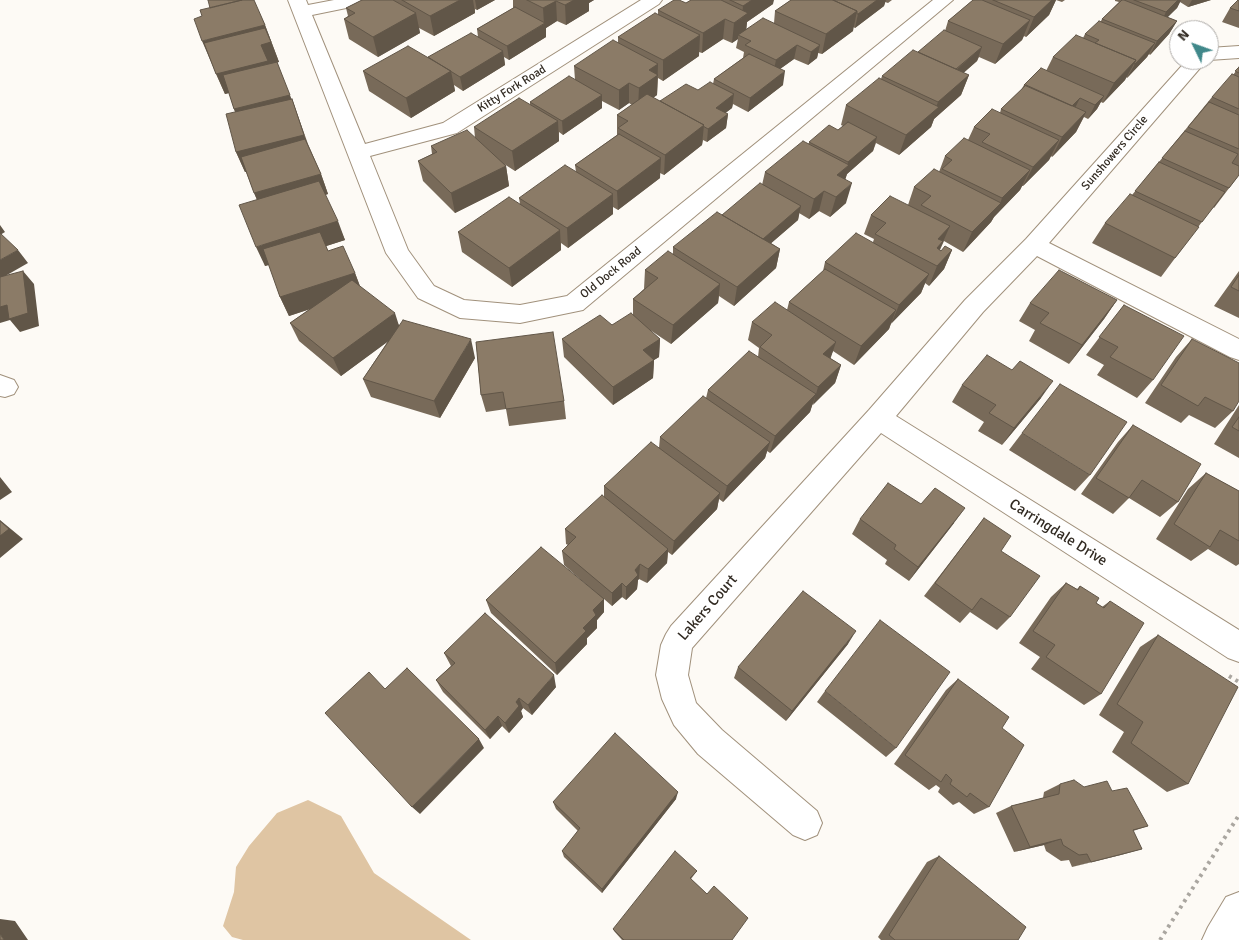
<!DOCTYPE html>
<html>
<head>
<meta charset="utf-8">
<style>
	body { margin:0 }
	#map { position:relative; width:1239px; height:940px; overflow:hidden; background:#fdfaf5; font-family:Signika,sans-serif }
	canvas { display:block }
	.north { position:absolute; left:1169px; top:20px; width:50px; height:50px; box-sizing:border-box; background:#fff; border:1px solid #adaaa7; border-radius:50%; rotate:312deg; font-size:14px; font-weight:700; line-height:20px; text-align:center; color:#312a22 }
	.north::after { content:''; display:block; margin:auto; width:18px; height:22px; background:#40888a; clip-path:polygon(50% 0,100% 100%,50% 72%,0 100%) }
</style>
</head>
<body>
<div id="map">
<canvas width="1239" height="940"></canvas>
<div class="north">N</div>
</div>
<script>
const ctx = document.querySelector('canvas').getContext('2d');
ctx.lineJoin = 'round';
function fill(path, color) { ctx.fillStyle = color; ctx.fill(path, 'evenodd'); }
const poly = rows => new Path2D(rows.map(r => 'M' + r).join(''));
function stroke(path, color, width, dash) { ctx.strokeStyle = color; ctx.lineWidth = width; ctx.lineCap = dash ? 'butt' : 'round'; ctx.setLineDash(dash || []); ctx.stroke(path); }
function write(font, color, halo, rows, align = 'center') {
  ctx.font = font + ' Signika,sans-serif'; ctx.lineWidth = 4; ctx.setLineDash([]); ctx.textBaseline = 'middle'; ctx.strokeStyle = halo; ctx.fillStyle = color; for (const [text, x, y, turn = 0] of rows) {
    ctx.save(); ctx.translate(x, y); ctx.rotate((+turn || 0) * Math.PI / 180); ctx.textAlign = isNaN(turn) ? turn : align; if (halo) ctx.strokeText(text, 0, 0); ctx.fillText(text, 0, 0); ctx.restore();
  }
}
fill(poly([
	[308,800,341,816,374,873,471,940,243,940,232,937,223,926,234,892,236,867,249,846,277,813]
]), '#dfc5a3');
const street = poly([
	[288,0,306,0,308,5,334,0,369,0,366,4,312,15,365,144,443,123,641,0,662,0,659,4,457,133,370,156,408,250,434,286,464,300,520,305,567,296,933,0,953,0,583,310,520,323,460,318,418,298,386,253,288,0],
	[1239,46,1239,58,1209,60,1209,48,1239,46],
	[1187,60,1207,60,1049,243,1239,339,1239,360,1230,357,1037,256,983,312,896,416,1239,630,1239,662,1228,658,881,433,692,648,688,675,696,703,722,730,817,811,822,823,817,835,805,840,793,835,698,754,674,725,662,699,656,675,661,645,666,634,671,626,869,410,965,300,1026,239,1187,60],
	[0,375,14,380,18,387,14,394,5,397,0,396,0,375]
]);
const secondary = poly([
	[1239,892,1239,940,1202,940,1208,927,1226,897,1239,892]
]);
stroke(street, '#a1917c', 2);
stroke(secondary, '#a1917c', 2);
stroke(poly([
	[1229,676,1239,682],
	[1160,940,1239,815]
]), '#aaa6a0', 4, [3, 4.5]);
fill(street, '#fff');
fill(secondary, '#fff');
fill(poly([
	[362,0,495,0,477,10,475,9,475,13,434,36,419,28,420,33,378,57,349,39,344,19,348,16,346,8],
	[513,0,594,0,589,3,589,11,566,25,557,21,546,28,546,37,509,60,504,57,505,65,463,91,454,85,455,91,411,118,369,91,363,71,428,57,478,37,477,29,513,8],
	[691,0,773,0,773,4,747,22,746,29,774,23,775,11,791,0,892,0,888,3,885,2,884,6,855,28,853,27,853,31,822,54,818,53,817,58,808,65,794,59,780,69,783,85,748,112,733,104,732,108,725,113,728,114,726,128,707,142,703,140,702,145,664,175,660,173,660,178,618,210,613,207,613,214,568,248,561,243,561,250,512,287,462,252,458,232,520,204,519,198,576,172,575,165,617,135,617,115,632,105,629,103,619,110,602,101,602,108,563,135,559,132,559,141,515,171,504,164,506,166,509,186,455,213,423,181,418,161,432,154,431,146,475,138,474,127,530,105,530,102,575,80,574,66,618,43,618,37,658,15,658,10,686,3],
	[723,39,732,43,738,39,736,48,744,52,743,58,714,79,713,84,698,90,660,101,653,98,657,95,658,78,663,81,699,56,699,52,702,53],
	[973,0,1056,0,1049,15,1026,37,1024,36,1022,40,995,64,979,57,977,61,963,73,969,75,961,95,934,119,931,127,899,155,876,143,873,151,847,174,845,179,846,203,830,217,819,211,809,219,799,213,798,220,771,243,780,249,776,268,734,306,719,296,718,303,671,344,647,328,660,339,659,357,654,360,653,378,613,405,564,357,562,339,612,325,633,315,633,299,644,289,645,270,673,254,673,247,722,215,762,185,765,172,809,143,809,142,838,130,843,126,841,125,846,105,881,79,882,76,918,52,945,31,948,21],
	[1056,0,1065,0,1062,2],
	[1115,0,1211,0,1188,7,1180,2,1177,8,1167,17,1177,21,1169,34,1150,55,1149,54,1147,57,1127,78,1126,77,1125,80,1103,103,1101,102,1097,109,1088,119,1084,117,1076,132,1052,157,1051,156,1049,160,1023,186,1022,186,1020,190,994,217,991,222,963,252,944,241,940,250,941,251,952,250,944,269,929,286,925,283,921,293,891,323,889,329,854,365,833,351,830,358,841,365,835,383,812,405,810,412,770,453,767,451,765,458,723,502,719,499,717,509,672,555,668,552,667,563,647,583,639,579,638,580,637,589,626,600,622,597,612,606,604,599,604,612,597,620,597,628,587,638,587,644,557,675,491,613,486,600,597,594,564,565,562,551,568,545,566,544,565,529,604,497,604,486,659,448,660,437,706,398,708,390,758,357,759,348,748,340,752,322,787,310,789,302,823,271,825,262,873,242,874,239,864,234,871,215,908,205,914,187,939,172,945,156,968,140,974,127,1000,113,1001,109,1021,90,1024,85,1046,71,1053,57,1083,38,1085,34,1101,21,1102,19,1119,2,1115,1],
	[1239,0,1239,28,1222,22,1230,8],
	[260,14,265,25,279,62,277,62,291,99,292,99,308,144,321,174,328,194,325,195,345,240,326,246,328,251,355,273,360,286,399,325,475,358,440,418,371,397,363,379,388,341,341,376,299,341,290,323,310,309,289,316,280,297,269,265,265,266,257,200,246,172,245,172,236,152,235,112,229,93,225,94,216,74,202,16],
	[1239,67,1239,175,1214,208,1213,207,1161,277,1092,243,1105,223,1132,195,1212,97,1233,75],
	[1239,271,1239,318,1214,306],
	[1117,300,1104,319,1069,364,1029,341,1035,330,1019,321,1030,303],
	[1124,305,1153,380,1137,398,1097,375,1104,365,1086,355],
	[1192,339,1233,411,1215,428,1189,415,1181,423,1145,403,1176,357],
	[476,342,564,401,566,419,509,426,506,409,486,412,481,395],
	[1012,370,1041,398,1002,445,978,431,984,422,952,402,962,385],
	[1239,405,1239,458,1214,444],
	[1133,425,1178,502,1160,517,1129,498,1113,514,1081,494,1118,442],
	[1022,433,1090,475,1075,491,1009,450],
	[1206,473,1239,491,1239,564,1236,566,1208,549,1191,561,1156,539,1188,489],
	[921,504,954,523,909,581,885,564,887,560,852,534,860,519],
	[984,518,1010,617,997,630,970,612,960,623,924,596],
	[1066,583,1077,589,1080,586,1096,603,1102,607,1110,601,1101,694,1084,705,1031,669,1040,657,1019,643,1051,597],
	[1158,635,1188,784,1167,792,1112,752,1124,732,1099,715,1140,647],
	[848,644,786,721,734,678,738,667],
	[444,653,556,687,532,715,523,708,521,711,523,717,509,733,502,726,490,739,443,692,436,680,451,666],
	[958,679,1002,728,989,807,974,814,959,802,953,805,938,792,940,788,936,785,929,790,894,764,946,690],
	[825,691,896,748,886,757,817,702],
	[1060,784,1112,791,1148,826,1133,831,1142,849,1072,867,1069,860,1061,861,1046,851,1044,845,1014,852,996,813,1011,806,1043,798,1044,792],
	[676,799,602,893,564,857,562,851,578,831,556,809,553,802],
	[939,856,1018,940,881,940,878,937,927,862],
	[697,871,691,879,707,894,732,940,622,940,614,931,613,929]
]), '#786a59');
fill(poly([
	[460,0,473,0,475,13,434,36,430,16],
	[475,0,495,0,477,10],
	[574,0,594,0,589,3,589,11,566,25,565,5],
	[752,0,774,0,773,4,747,22,746,34,738,35,738,39,732,43,734,23,742,18,743,6],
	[877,0,886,0,884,6,855,28,858,14],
	[1052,0,1056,0,1049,15,1026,37,1034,17],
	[1178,0,1181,0,1177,8,1159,26,1166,12],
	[1192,0,1211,0,1188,7],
	[556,1,557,21,546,28,546,37,509,60,507,46,544,24,543,8],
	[857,11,853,31,822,54,826,34],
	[416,13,420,33,378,57,373,37],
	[725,19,723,39,702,53,703,33],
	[1030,20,1022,40,995,64,1003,44],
	[1177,21,1169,34,1150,55,1157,41],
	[265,25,279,62,269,65,275,81,225,94,202,41],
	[700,35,699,56,663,81,663,60],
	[1155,43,1147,57,1127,78,1135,64],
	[797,45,794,59,773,74,776,60],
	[820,45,817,58,808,65,811,52],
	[982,47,977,61,950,85,955,71],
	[503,51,505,65,463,91,460,77],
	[1136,60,1125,80,1103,103,1114,83],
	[658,64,657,95,638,108,639,88,649,70],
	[451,71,455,91,411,118,406,98],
	[785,71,783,85,748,112,750,98],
	[969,75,961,95,934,119,931,127,899,155,906,135,935,110,938,102],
	[629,83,629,103,619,110,619,90],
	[734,94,732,108,714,122,716,108],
	[290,95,297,115,243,129,234,109],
	[602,95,602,108,563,135,562,121],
	[1104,96,1097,109,1088,119,1095,105],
	[1080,98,1073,112,1072,106],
	[292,99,311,155,245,172,236,152],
	[1086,112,1076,132,1052,157,1062,137],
	[728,114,726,128,707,142,708,129],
	[558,121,559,141,515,171,512,151],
	[704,125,702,145,664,175,665,155],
	[877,137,873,151,847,174,844,184,837,175,847,167,848,162],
	[1059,140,1049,160,1023,186,1033,167],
	[661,158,660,178,618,210,617,191],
	[506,166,509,186,455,213,451,193],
	[1030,170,1020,190,994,217,991,222,963,252,972,232,1000,204,1002,198],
	[321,174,328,194,263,213,254,193],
	[852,183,846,203,830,217,836,197],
	[824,191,819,211,809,219,814,199],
	[613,194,613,214,568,248,567,228],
	[801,206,798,220,761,252,763,239],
	[338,221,345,240,265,266,256,247],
	[0,225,5,232,0,235],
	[950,226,935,260,938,239],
	[560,230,561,250,512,287,509,268],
	[780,249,776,268,734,306,737,287],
	[18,250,28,263,0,279,0,260],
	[952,250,944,269,929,286,937,266],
	[23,271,34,284,39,326,20,332,10,320,0,323,0,307],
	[355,273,362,292,289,316,280,297],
	[929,274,921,293,891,324,899,305],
	[720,284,718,303,671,344,673,325],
	[1117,300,1104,319,1069,364,1082,345],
	[896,310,889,329,854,365,861,346],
	[395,313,401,332,341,376,333,358],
	[471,339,475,358,440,418,434,401],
	[660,339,659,357,654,360,653,378,613,405,613,387,643,350],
	[836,342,830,360,823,354],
	[841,365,835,383,813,405,818,387],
	[1053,381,1041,398,1002,445,1014,428],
	[816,394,810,412,770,453,775,436],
	[770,442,765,458,723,502,727,486],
	[0,477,12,492,0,500],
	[720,493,717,509,672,555,674,541],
	[965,508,954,523,909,581,918,567],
	[0,520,23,539,0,558],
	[668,549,667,563,647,583,648,569],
	[640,564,639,579,638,580,637,589,626,600,626,587,635,570],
	[622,583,622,597,612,606,612,593],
	[604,599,604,612,597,620,597,628,587,638,587,644,557,675,555,663,583,628,593,610],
	[856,631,848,644,786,721,792,711],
	[554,675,556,687,532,715,528,705],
	[519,698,523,708,521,711,523,717,509,733,505,723,516,702],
	[498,716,502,726,490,739,485,730],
	[479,739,484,748,420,814,412,807],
	[678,792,676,799,602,893,602,889],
	[1061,839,1044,845,1014,852,1030,847],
	[1142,849,1121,855,1072,867,1091,862],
	[0,919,15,921,28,940,4,940,0,934]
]), '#615648');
const building = poly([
	[208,0,242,0,210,8,208,0],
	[242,0,254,0,265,25,202,41,194,19,202,16,200,10,242,0],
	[362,0,393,0,416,13,373,37,344,19,355,13,346,8,362,0],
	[402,0,460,0,430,16,402,0],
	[527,0,574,0,565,5,556,1,543,8,527,0],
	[674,0,679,0,686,3,691,0,721,0,748,13,734,23,725,19,703,33,658,10,674,0],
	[730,0,752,0,743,6,730,0],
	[791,0,833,0,857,11,826,34,775,11,791,0],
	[833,0,877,0,858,14,857,14,857,11,833,0],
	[973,0,982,0,1030,20,1003,44,948,21,973,0],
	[993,0,1052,0,1034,17,993,0],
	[1122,0,1124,0,1177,21,1157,41,1102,19,1122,0],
	[1134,0,1178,0,1166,12,1134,0],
	[1238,0,1239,0,1239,11,1230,8,1238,0],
	[515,7,545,23,507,46,477,29,515,7],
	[655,13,700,35,663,60,618,37,655,13],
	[763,18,820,45,811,52,797,45,776,60,745,45,751,41,738,35,763,18],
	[1099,21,1155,43,1135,64,1134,64,1136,60,1095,43,1099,40,1085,34,1099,21],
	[265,28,271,42,261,45,268,61,216,74,204,43,265,28],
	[944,30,982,47,956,69,918,52,944,30],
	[471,33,503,51,460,77,428,57,471,33],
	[1076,35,1136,60,1114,83,1053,57,1076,35],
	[613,40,658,64,649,70,658,75,639,88,629,83,619,90,574,66,613,40],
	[408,46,451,71,406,98,363,71,408,46],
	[913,50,969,75,938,102,882,76,913,50],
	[749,54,785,71,750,98,714,79,749,54],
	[277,62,290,95,234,109,223,75,277,62],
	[1239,67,1239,73,1235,71,1239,67],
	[1041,68,1104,96,1095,105,1080,98,1072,106,1024,85,1041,68],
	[1232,74,1239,77,1239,109,1212,97,1232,74],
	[569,76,602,95,562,121,530,102,569,76],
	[879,78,939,107,906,135,846,105,879,78],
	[710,82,734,94,716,108,728,114,708,129,703,126,704,125,660,101,686,84,698,90,710,82],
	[1026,85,1086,112,1062,137,1001,109,1026,85],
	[647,94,704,125,665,155,618,128,628,121,617,115,647,94],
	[519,98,558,121,512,151,474,127,519,98],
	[292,99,304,135,236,152,226,114,292,99],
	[1209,102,1239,115,1239,149,1188,127,1209,102],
	[992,109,1059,140,1033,167,982,142,990,134,974,127,992,109],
	[848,122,877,137,848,162,809,142,829,125,838,130,848,122],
	[467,130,506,166,451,193,418,161,437,152,431,146,467,130],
	[1185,131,1238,154,1232,163,1239,166,1239,175,1229,188,1162,158,1185,131],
	[619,134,661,158,617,191,575,165,619,134],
	[964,138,1030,170,1002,198,942,169,952,160,945,156,964,138],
	[305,139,321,174,254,193,241,157,305,139],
	[803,141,849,165,837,175,852,183,836,197,824,191,814,199,765,172,803,141],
	[1159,162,1225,192,1202,222,1135,191,1159,162],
	[565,165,613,194,567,228,519,198,565,165],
	[934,169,1001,203,972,232,921,205,931,196,914,187,934,169],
	[319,181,338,221,256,247,239,205,319,181],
	[760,183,801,206,763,239,722,215,760,183],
	[1130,194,1199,227,1175,258,1105,223,1130,194],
	[890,196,950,226,938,239,943,241,937,248,941,251,945,246,952,250,937,266,875,234,886,223,871,215,890,196],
	[509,197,560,230,509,268,458,232,509,197],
	[717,212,780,249,737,287,673,247,717,212],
	[320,232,328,251,343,246,355,273,280,297,263,249,320,232],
	[0,233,18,250,0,260,0,233],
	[856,233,929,274,899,305,825,262,856,233],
	[668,251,720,284,673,325,633,299,658,278,645,270,668,251],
	[825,269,896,310,861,346,789,302,825,269],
	[1059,270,1117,300,1082,345,1040,323,1049,313,1030,303,1059,270],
	[23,271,28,313,9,319,7,305,0,307,0,277,23,271],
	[1239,275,1239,291,1231,287,1239,275],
	[352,280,395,313,333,358,290,323,352,280],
	[775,302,836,342,823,354,841,365,818,387,760,347,772,335,752,322,775,302],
	[1124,305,1184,336,1153,380,1110,357,1118,347,1099,337,1124,305],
	[631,313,660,339,643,350,654,360,613,387,562,339,600,315,612,325,631,313],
	[403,320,471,339,434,401,363,379,403,320],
	[553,332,564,401,506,409,503,392,481,395,476,342,553,332],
	[1192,339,1239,363,1239,401,1233,411,1205,397,1198,406,1161,385,1192,339],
	[749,351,816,394,775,436,708,390,749,351],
	[987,355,1012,370,1020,361,1053,381,1014,428,989,413,996,405,962,385,987,355],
	[1060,384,1127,422,1090,475,1022,433,1060,384],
	[703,396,770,442,727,486,660,437,703,396],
	[1239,417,1239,431,1232,427,1239,417],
	[1133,425,1201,464,1178,502,1142,480,1129,498,1096,478,1133,425],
	[651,442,720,493,674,541,604,486,651,442],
	[1206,473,1239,491,1239,541,1220,530,1210,547,1174,524,1206,473],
	[888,483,921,504,935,488,965,508,918,567,894,549,896,545,860,519,888,483],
	[602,495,668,549,648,569,640,564,635,570,638,575,626,587,622,583,612,593,562,551,576,537,565,529,602,495],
	[984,518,1011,536,1001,551,1040,576,1010,617,981,598,972,610,935,583,984,518],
	[0,521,9,529,0,536,0,521],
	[541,547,604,599,593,610,596,615,583,628,586,631,555,663,486,600,541,547],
	[1066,583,1078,590,1080,586,1099,598,1096,603,1104,608,1110,601,1144,623,1101,694,1046,657,1055,645,1033,631,1066,583],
	[803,591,856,631,792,711,738,667,803,591],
	[485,613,554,675,528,705,519,698,516,702,519,706,505,723,498,716,485,730,436,680,455,663,444,653,485,613],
	[880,620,950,672,896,748,825,691,880,620],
	[1158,635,1238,687,1188,784,1131,743,1143,722,1117,704,1158,635],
	[407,668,479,739,412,807,325,713,369,672,385,689,407,668],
	[958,679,1009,717,1002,728,1024,745,989,807,970,793,967,797,950,784,952,780,946,774,941,782,905,755,958,679],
	[615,733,678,792,602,889,562,851,580,828,553,802,615,733],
	[1074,780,1084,787,1107,781,1112,791,1127,788,1148,826,1133,830,1142,849,1091,862,1087,854,1079,855,1063,845,1061,839,1030,847,1011,806,1059,794,1060,784,1074,780],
	[675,851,697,871,690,878,707,894,714,886,748,918,732,940,624,940,613,929,675,851],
	[939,856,1026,927,1018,940,895,940,889,935,939,856],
	[0,934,4,940,0,940,0,934]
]);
fill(building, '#8b7b67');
stroke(building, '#615648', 1);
write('12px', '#312a22', '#fff', [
	["Kitty Fork Road",512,89,-32],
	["Sunshowers Circle",1115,153,-49],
	["Old Dock Road",611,273,-39]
]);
write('15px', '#312a22', '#fff', [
	["Carringdale Drive",1058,533,32],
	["Lakers Court",708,608,-49]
]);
</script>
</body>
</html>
